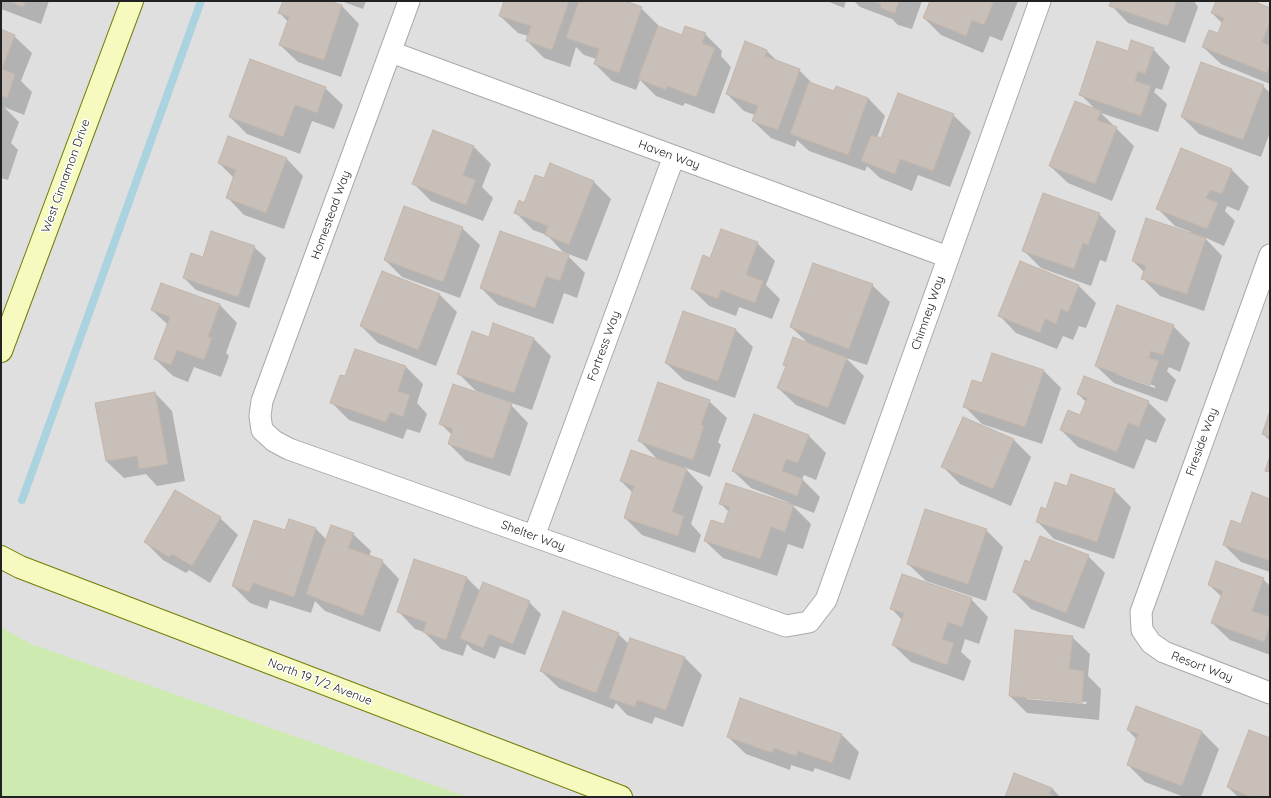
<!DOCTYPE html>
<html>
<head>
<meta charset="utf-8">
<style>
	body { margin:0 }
	#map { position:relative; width:1271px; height:798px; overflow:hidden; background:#f2efe9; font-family:Quicksand,sans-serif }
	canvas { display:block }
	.frame { position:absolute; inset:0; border:2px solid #222; pointer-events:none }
</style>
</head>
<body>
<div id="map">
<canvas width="1271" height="798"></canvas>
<div class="frame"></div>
</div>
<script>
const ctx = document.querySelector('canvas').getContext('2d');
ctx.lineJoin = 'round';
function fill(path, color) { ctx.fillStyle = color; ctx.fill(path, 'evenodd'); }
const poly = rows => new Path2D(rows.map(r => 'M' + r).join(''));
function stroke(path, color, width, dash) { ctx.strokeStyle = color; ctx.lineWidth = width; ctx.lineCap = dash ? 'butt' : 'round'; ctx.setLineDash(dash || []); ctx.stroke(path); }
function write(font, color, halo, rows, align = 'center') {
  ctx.font = font + ' Quicksand,sans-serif'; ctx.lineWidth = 3; ctx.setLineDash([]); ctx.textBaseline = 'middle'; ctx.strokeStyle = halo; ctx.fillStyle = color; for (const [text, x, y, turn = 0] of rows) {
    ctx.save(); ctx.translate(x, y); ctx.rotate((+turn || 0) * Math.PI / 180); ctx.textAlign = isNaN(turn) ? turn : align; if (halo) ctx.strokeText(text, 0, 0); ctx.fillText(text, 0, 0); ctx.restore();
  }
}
fill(poly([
	[1,1,1270,1,1270,797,1,797]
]), '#e0dfdf');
fill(poly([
	[1,627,31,644,468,797,1,797]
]), '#cdebb0');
fill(poly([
	[1,1,49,1,41,24,1,9],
	[284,1,326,1,342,6,359,24,341,77,298,62,280,45,288,22,280,13],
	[341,1,366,1,363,9],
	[505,1,625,1,641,8,658,25,658,27,682,37,705,34,722,51,721,56,731,67,714,114,685,103,683,106,656,96,640,80,636,90,612,81,595,64,596,59,584,55,576,47,570,67,544,58,527,41,528,36,518,33,500,16],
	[827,1,846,1,844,8],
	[854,1,922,1,912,29,898,25,892,19,860,7],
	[931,1,1018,1,1002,41,990,36,983,53,941,35,924,18],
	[1112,1,1194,1,1198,7,1185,43,1128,23,1111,5],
	[1217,1,1251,1,1270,9,1270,84,1221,64,1203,47,1218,35,1223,24,1212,13],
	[1,30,14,36,32,53,21,81,32,92,24,115,4,107,19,122,11,143,18,150,8,180,1,178],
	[1153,49,1170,67,1162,90,1156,88,1154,92,1167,104,1158,132,1101,113,1134,146,1112,201,1068,183,1050,166,1096,110,1080,94,1128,52],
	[766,50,778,62,799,70,815,86,834,92,868,98,885,116,877,138,882,140,953,115,971,132,950,187,918,175,912,191,880,178,867,166,865,171,809,151,797,140,795,147,771,138,753,121,755,115,744,111,727,94],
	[1263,86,1270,93,1270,132,1261,157,1199,134,1182,117],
	[325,88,343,105,334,129,312,121,300,154,247,134,230,117],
	[474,147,491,164,482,187,493,198,483,221,431,201,413,183],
	[1182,150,1232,170,1249,187,1239,211,1227,206,1225,211,1235,221,1224,246,1204,237,1222,256,1204,311,1160,296,1143,279,1145,273,1133,261,1190,234,1191,232,1175,226,1158,209],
	[286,158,303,176,284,229,244,215,227,197,234,178,219,163],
	[550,165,594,182,611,199,587,261,563,252,547,235,533,230,516,213,544,179],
	[1099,214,1116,231,1106,262,1100,260,1091,286,1041,268,1024,251],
	[462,228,480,245,460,298,402,277,385,260],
	[757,243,775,261,766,285,780,299,772,319,739,307,736,316,709,306,692,289,711,259],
	[254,247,266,258,249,308,196,290,184,278,203,258],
	[568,256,585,273,577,298,564,293,553,324,498,305,481,288],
	[162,284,220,305,237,323,226,353,229,356,221,377,194,367,188,382,173,376,155,359,168,325,152,310],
	[872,285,890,302,867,365,846,358,864,376,845,425,796,405,778,388,786,367,784,364,808,343,791,327],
	[1079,286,1096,303,1086,328,1079,326,1073,340,1063,336,1057,349,1016,333,999,315],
	[440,295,457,312,436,366,378,343,361,326],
	[1173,326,1190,343,1180,372,1169,367,1167,371,1176,380,1167,402,1114,383,1096,366],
	[1116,372,1155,386,1155,388,1116,374],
	[735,329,753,347,735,398,684,380,666,363],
	[533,338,551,356,532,410,476,391,458,373,489,339],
	[355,350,406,367,423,384,417,403,427,414,420,433,407,429,403,439,349,420,332,403,346,378],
	[1044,371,1061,388,1042,444,982,424,964,406],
	[155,393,172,411,185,481,157,486,146,474,124,478,106,461],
	[1078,394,1148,402,1166,419,1156,443,1146,439,1134,469,1078,447,1061,430,1081,416,1086,402],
	[709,401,727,418,718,442,721,445,710,477,684,467,703,487,691,524,701,535,695,553,642,535,625,518,633,493,621,481,659,461,639,440],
	[511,405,528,423,510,476,466,461,449,444,452,435,441,424],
	[1270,414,1270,441,1263,434],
	[809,436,826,453,816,480,804,475,802,479,820,497,814,513,791,504,811,524,803,549,788,544,777,576,723,558,705,541,725,526,729,512,721,504,789,505,790,503,751,488,733,471],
	[1014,440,1031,457,1011,506,960,484,943,467],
	[1067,488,1114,490,1131,507,1114,559,1054,539,1037,521],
	[1270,500,1270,572,1241,562,1224,545,1242,525],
	[220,518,238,535,210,583,189,570,186,573,163,560,145,542],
	[290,520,316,529,327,540,353,534,371,551,369,557,382,561,399,579,380,632,325,611,315,601,311,613,270,600,267,609,250,603,233,586,286,531],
	[986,530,1003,547,986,601,926,581,908,564],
	[1088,556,1105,573,1084,629,1031,609,1014,592,1031,564],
	[415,561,467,578,480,591,529,602,541,614,525,655,500,646,495,659,473,650,467,644,463,656,441,649,424,632,415,629,398,611],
	[1263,579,1270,586,1270,655,1230,640,1212,623,1222,597,1209,585],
	[971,599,988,617,979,644,965,639,961,652,971,661,964,681,911,662,893,645,902,620,891,608],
	[618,634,629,644,685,658,702,675,683,727,655,717,652,724,627,715,616,703,613,709,559,688,541,671],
	[1072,637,1090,654,1088,676,1101,689,1099,720,1027,713,1010,696],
	[1027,697,1087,702,1086,704,1027,699],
	[1136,707,1202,732,1219,749,1201,797,1184,797,1145,782,1128,765,1137,740,1128,730],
	[842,735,859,752,850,780,815,768,813,772,791,765,790,770,746,754,728,737],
	[1270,739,1270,797,1238,797,1228,787],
	[1052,788,1060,797,1006,797]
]), '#0003');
stroke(poly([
	[22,500,201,1]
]), '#aad3df', 8);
const building = poly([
	[8,1,26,1,23,7,8,1],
	[283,1,329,1,342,5,324,60,279,45,289,17,278,13,283,1],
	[504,1,569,1,552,50,526,41,531,26,499,16,504,1],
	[579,1,625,1,642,7,619,73,594,64,599,49,566,38,579,1],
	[872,1,899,1,895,13,880,8,881,4,872,1],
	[930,1,994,1,984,25,972,20,966,36,923,18,930,1],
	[1111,1,1177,1,1168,26,1109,6,1111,1],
	[1216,1,1253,1,1270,8,1270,22,1262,42,1270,46,1270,64,1267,73,1202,47,1209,30,1218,33,1224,18,1211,13,1216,1],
	[658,26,682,35,685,26,706,33,702,43,715,48,696,97,667,86,666,90,638,79,658,26],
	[1,29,15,35,2,69,15,74,7,98,1,96,1,29],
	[1131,40,1154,48,1145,74,1138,71,1135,81,1151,86,1141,116,1079,95,1097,41,1128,51,1131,40],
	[745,41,767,50,765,56,800,69,778,130,752,121,758,106,726,94,745,41],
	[250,59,326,87,317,113,295,105,283,137,229,117,250,59],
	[1201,62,1264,85,1243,140,1181,117,1201,62],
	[809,82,834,91,836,86,868,98,848,155,790,134,809,82],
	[898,93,954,114,933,171,900,159,895,174,861,161,871,135,881,138,898,93],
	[1075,101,1101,111,1097,120,1117,127,1095,184,1049,166,1075,101],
	[433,130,474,146,463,175,476,180,466,205,412,184,433,130],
	[228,136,287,158,266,213,226,198,236,170,218,163,228,136],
	[1181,148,1232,169,1222,194,1210,190,1206,198,1218,203,1207,229,1156,209,1181,148],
	[550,163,594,181,569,245,545,235,548,226,514,213,519,200,524,203,535,175,544,178,550,163],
	[1043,193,1100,213,1088,245,1083,243,1074,269,1022,251,1043,193],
	[404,206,463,227,443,282,384,260,404,206],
	[1146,218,1206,238,1187,294,1141,279,1146,266,1132,261,1146,218],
	[721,229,758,242,746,275,763,281,755,303,721,290,718,299,691,289,703,255,710,258,721,229],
	[211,231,255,246,238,297,183,278,191,253,203,257,211,231],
	[500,231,569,255,560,281,546,276,535,308,480,288,500,231],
	[1020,261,1079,285,1068,312,1061,309,1056,324,1045,319,1040,333,998,316,1020,261],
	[813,263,873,284,849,349,790,327,813,263],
	[382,271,440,294,418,350,360,326,382,271],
	[161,283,220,304,208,337,212,338,204,360,177,350,171,365,154,359,170,317,151,310,161,283],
	[1117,305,1174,325,1163,355,1151,351,1149,358,1159,361,1150,385,1095,366,1117,305],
	[683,311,736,329,718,381,665,363,683,311],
	[493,323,534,338,514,393,457,374,472,331,489,337,493,323],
	[793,337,847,358,828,408,777,388,786,366,783,365,793,337],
	[355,349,406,366,398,391,410,395,403,417,390,412,386,422,330,403,340,375,345,376,355,349],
	[992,353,1044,370,1025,427,963,407,972,380,982,383,992,353],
	[1084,376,1149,401,1139,427,1128,423,1117,452,1060,430,1068,410,1080,415,1087,398,1077,394,1084,376],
	[658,382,710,400,701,425,704,426,693,460,638,441,658,382],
	[453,384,512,404,493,459,448,444,453,429,439,424,453,384],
	[155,392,168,464,139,469,137,456,106,461,95,403,155,392],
	[1270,411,1270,437,1262,434,1270,411],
	[754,414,809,435,798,463,786,459,782,471,803,479,797,496,732,471,754,414],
	[963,417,1014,439,993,489,941,467,963,417],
	[631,450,687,469,672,512,684,516,678,536,624,518,634,486,620,481,631,450],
	[1270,456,1270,472,1265,471,1270,456],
	[1071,474,1115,489,1097,542,1036,522,1041,507,1046,509,1055,482,1067,486,1071,474],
	[726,483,794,505,785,532,771,527,760,559,704,541,711,520,724,524,730,507,719,504,726,483],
	[175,490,221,517,192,566,172,554,169,557,144,542,175,490],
	[1252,492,1270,499,1270,561,1223,545,1231,520,1241,524,1252,492],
	[925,509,987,529,968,584,907,564,925,509],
	[289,519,316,528,294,597,253,583,249,592,232,586,254,520,285,530,289,519],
	[331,525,354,533,348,548,383,560,363,616,306,594,331,525],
	[1040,536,1089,555,1066,613,1013,592,1025,560,1030,562,1040,536],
	[414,559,467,577,446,640,423,632,426,622,397,612,414,559],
	[1216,561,1264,578,1252,611,1270,617,1270,625,1264,642,1211,623,1223,591,1208,585,1216,561],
	[902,574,972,598,962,627,948,622,942,639,954,643,947,665,892,645,904,613,890,609,902,574],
	[483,582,530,601,513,644,489,634,483,648,460,638,483,582],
	[563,611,619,633,596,693,540,671,563,611],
	[1015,630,1073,636,1069,669,1084,671,1082,703,1009,696,1015,630],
	[630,638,685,657,666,710,637,700,635,707,609,698,630,638],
	[740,698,842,734,832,763,798,751,796,756,774,748,772,753,727,737,740,698],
	[1136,706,1202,731,1182,786,1127,765,1138,734,1127,730,1136,706],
	[1249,730,1270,738,1270,797,1251,797,1227,787,1249,730],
	[1014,773,1052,788,1049,794,1056,797,1005,797,1014,773]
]);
fill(building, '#c7bfb8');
stroke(building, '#c4b6ab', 1);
const street = poly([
	[409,1,262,401,260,416,262,430,274,441,289,449,786,626,809,622,826,600,1040,1],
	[391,52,948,257],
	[1270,255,1141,612,1142,630,1151,643,1164,652,1270,693],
	[534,536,674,156]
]);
const secondary = poly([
	[1,351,132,1],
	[1,557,20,567,621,797]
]);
stroke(street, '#a9a9a9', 23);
stroke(secondary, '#707d05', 24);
stroke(street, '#fff', 21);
stroke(secondary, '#f7fabf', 22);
write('12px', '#222', '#fff', [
	["Haven Way",669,155,20],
	["West Cinnamon Drive",66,176,-70],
	["Homestead Way",331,215,-70],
	["Chimney Way",928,313,-71],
	["Fortress Way",604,346,-70],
	["Fireside Way",1202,442,-70],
	["Shelter Way",533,536,20],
	["Resort Way",1202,667,21],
	["North 19 1/2 Avenue",320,682,21]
]);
</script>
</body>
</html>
